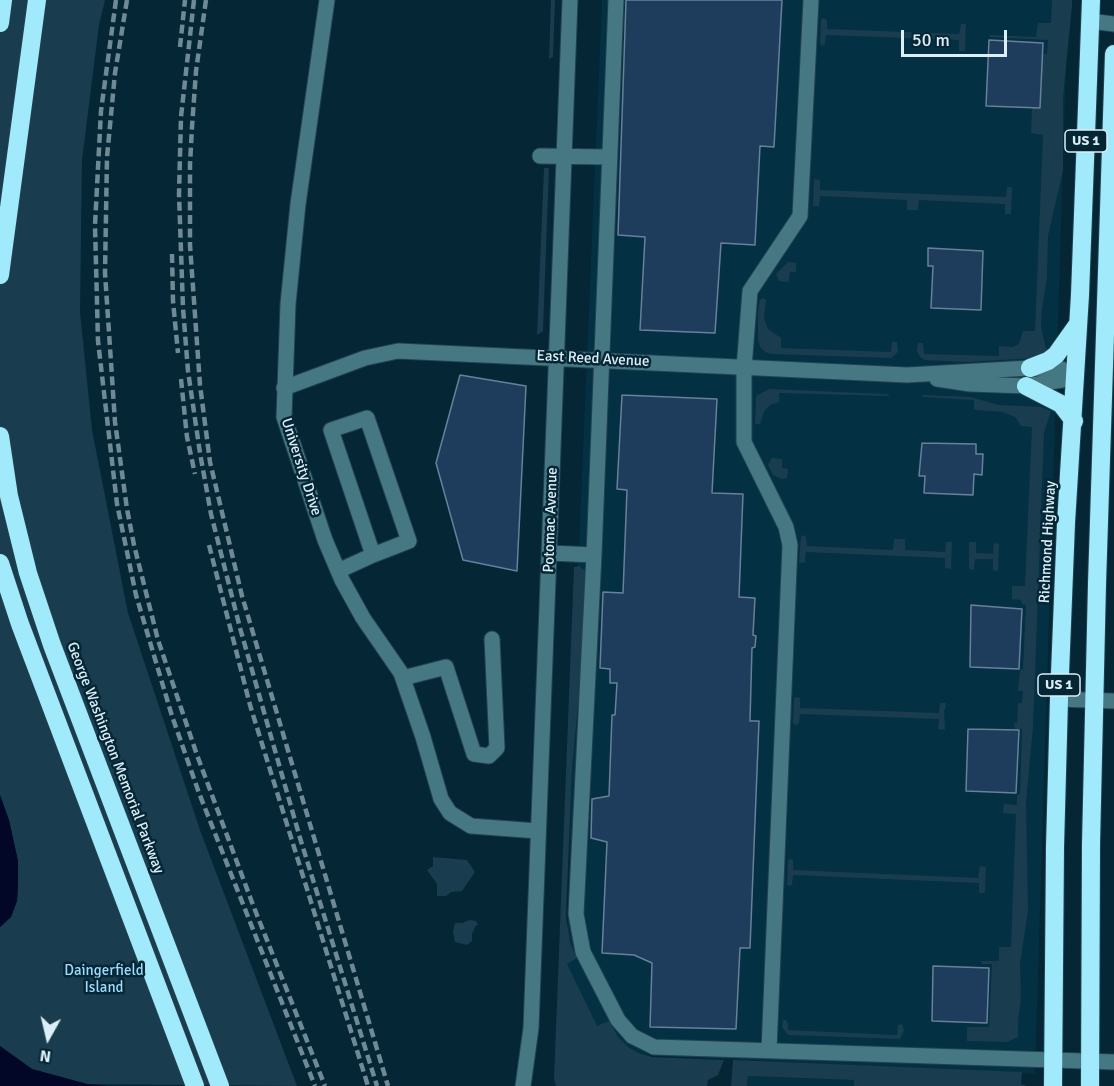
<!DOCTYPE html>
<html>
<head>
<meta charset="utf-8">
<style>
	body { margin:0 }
	#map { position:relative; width:1114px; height:1086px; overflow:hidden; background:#042635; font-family:Signika,sans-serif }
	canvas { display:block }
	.north { position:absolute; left:18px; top:1008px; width:60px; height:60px; -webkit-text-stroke:4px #042635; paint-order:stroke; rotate:188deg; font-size:16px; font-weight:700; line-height:24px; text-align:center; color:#dceef8 }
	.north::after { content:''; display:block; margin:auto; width:21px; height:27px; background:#dceef8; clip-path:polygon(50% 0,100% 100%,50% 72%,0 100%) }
	.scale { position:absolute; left:901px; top:30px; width:106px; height:27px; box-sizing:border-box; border:3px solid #dceef8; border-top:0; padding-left:8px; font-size:18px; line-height:21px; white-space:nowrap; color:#dceef8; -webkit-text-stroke:4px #042635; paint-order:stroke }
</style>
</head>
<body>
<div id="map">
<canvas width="1114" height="1086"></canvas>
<div class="north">N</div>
<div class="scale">50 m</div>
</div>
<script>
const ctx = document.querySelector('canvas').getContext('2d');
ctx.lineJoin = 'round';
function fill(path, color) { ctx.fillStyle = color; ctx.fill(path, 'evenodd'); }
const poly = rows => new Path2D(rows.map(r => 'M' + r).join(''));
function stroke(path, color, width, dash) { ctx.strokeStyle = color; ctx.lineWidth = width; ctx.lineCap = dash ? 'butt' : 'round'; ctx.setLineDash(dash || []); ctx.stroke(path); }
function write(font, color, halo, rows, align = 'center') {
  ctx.font = font + ' Signika,sans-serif'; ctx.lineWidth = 5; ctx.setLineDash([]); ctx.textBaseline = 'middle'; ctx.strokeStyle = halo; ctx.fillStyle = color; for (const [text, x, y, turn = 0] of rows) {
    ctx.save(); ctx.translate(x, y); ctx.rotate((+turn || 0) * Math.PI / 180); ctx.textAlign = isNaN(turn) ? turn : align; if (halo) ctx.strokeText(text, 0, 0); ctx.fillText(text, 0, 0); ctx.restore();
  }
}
fill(poly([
	[602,0,1068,0,1035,1074,593,1053,566,1006,574,664],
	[748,1076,854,1080,854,1086,747,1086]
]), '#033043');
fill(poly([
	[0,0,105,0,99,25,82,160,80,312,92,430,128,613,200,830,297,1086,87,1084,32,1069,0,1046,0,927,11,917,17,901,18,886,18,861,9,820,0,795],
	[551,0,555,0,553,57,549,59],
	[1052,0,1072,0,1072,6,1063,97,1063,170,1048,236,1047,277,1042,309,1041,327,1047,353,1034,358,967,362,925,360,920,357,917,351,918,343,923,343,924,354,999,356,999,346,1013,347,1019,344,1023,331,1035,331,1043,135,1031,133,1032,108,1040,108,1042,54,1047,54,1048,40,990,37,990,35,1036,37,1038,23,1051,23],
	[823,18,827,20,827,29,959,34,961,24,966,24,965,51,959,51,959,40,826,35,825,44,822,46,820,44,821,20],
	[544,168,549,168,543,331,537,335],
	[814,179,820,180,820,190,1006,197,1007,187,1012,187,1011,214,1005,214,1005,204,919,200,918,210,907,210,907,200,820,196,819,206,813,206],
	[788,262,796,263,796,272,790,272,789,281,787,282,779,281,776,274],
	[763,298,766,300,764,318,768,329,781,338,781,348,891,352,892,342,897,342,898,352,891,358,771,354,765,352,760,347,758,340,758,310,760,300],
	[769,389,887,394,890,396,779,393,779,402,770,405,764,411,760,424,755,424,756,396],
	[923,395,970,397,999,405,1041,407,1051,411,1044,433,1033,726,1026,803,1028,910,1020,964,1021,999,1018,1021,1018,1037,1007,1042,967,1041,967,1027,989,1027,992,964,982,964,981,961,999,961,999,947,1011,947,1016,814,1003,813,1004,804,1017,805,1017,795,1020,794,1022,729,1015,729,1014,723,1017,723,1018,703,1022,703,1023,691,1018,691,1020,670,1023,669,1026,605,1022,604,1021,600,1012,599,1012,586,1025,586,1032,427,1021,426,1015,417,1003,412,976,410,974,409,974,400,922,397],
	[772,458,782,459,782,468,788,469,787,478,782,479,773,475,768,465],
	[803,535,806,537,807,546,893,550,894,539,905,539,905,550,945,552,946,542,952,542,951,569,945,568,945,558,806,552,805,562,802,563,799,562,801,537],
	[969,542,976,542,976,553,993,554,994,543,999,544,998,571,993,570,993,559,975,559,974,570,969,569],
	[579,566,585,571,581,672,572,767,566,916,570,943,577,958,567,964,597,1026,609,1021,618,1037,628,1047,638,1053,652,1057,724,1060,718,1075,708,1080,707,1086,556,1086,554,1079,574,567],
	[797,697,800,698,800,708,939,713,940,703,946,703,945,710,944,710,945,730,938,729,939,719,800,714,799,723,796,725,793,723,794,698],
	[433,857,467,860,475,872,462,891,451,892,446,896,437,896,437,884,427,870,433,866],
	[791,859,793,860,793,870,978,878,980,866,986,867,985,893,979,893,979,883,793,875,792,885,790,886,787,885,788,860],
	[469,920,476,921,478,925,476,925,472,934,472,941,467,945,455,942,453,931,455,923,463,923],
	[783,1020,786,1020,788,1024,788,1030,897,1035,898,1025,902,1024,904,1030,900,1039,788,1035,782,1027],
	[733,1060,1022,1072,1021,1084,1027,1086,854,1086,854,1080,748,1076,747,1086,731,1086]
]), '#193d4f');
fill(poly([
	[0,795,9,820,18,861,18,886,17,901,11,917,0,927],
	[0,1046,32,1069,87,1084,107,1086,0,1086]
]), '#030727');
const building = poly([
	[626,0,782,0,774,147,760,146,755,245,721,243,715,333,640,330,645,237,618,235,626,0],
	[989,40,1043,43,1040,108,986,106,989,40],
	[928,248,983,251,981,310,931,308,933,266,928,266,928,248],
	[460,375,526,386,517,571,463,560,436,463,460,375],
	[622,395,717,399,712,493,743,494,739,597,755,598,753,635,756,636,755,647,752,648,750,721,759,721,750,948,740,948,736,1029,650,1027,652,963,634,955,602,953,607,842,591,838,592,799,609,796,612,715,615,715,617,683,610,683,610,669,600,668,603,592,623,593,627,490,617,489,622,395],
	[922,443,976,444,976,454,983,454,982,475,974,474,973,495,924,493,925,476,919,476,922,443],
	[971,605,1022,609,1019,669,970,667,971,605],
	[968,729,1019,730,1016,793,966,791,968,729],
	[933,966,989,968,987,1023,932,1021,933,966]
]);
fill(building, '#1e3d5d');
stroke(building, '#698099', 1.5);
const minor = poly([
	[327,0,298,204,288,304,284,417,325,540,342,580,363,618,401,673,423,737,441,799,450,813,471,826,538,831],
	[616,0,594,555,576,914,583,952,618,1020,632,1036,654,1047,1114,1062],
	[1090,21,1114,24],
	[540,156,610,157],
	[937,379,970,384,1026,386,1062,380,1070,375,1076,375],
	[284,388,365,358,398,351,907,375,1030,368,1062,369,1070,375],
	[550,553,594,555],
	[338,571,373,555,409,541,367,418,331,430,373,555],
	[403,678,446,667,474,754,489,756,497,748,492,639],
	[1059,699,1114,701],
	[769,1050,790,545,786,527,744,442,744,368,750,291,800,216,811,0],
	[523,1086,531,1028,570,0]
]);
const highway = poly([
	[0,23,3,0],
	[0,275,37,0],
	[1030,368,1048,361,1056,355,1078,324],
	[1026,386,1061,404,1074,421],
	[0,436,9,496,28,573,52,645,220,1086],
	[0,563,20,624,195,1086],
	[1053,1086,1055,847,1059,699,1066,523,1080,295,1091,0],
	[1090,1086,1091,844,1097,584,1114,54]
]);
stroke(minor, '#224250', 17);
stroke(highway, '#224250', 20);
stroke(minor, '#467884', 15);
stroke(highway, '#a1eafb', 18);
stroke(poly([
	[116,0,101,111,95,225,98,341,117,504,136,595,172,716,199,793,315,1086],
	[127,0,115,73,107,157,105,273,115,422,127,509,134,545,158,640,197,755,253,905,325,1086],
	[194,0,181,117,179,194,183,308,188,371,200,453,211,514,240,628,300,838,377,1086],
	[206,0,196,71,192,127,190,164,190,245,200,385,210,462,242,596,388,1086],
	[180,47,185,0],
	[172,254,173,301,178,353],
	[181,379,187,437,195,474],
	[209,545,250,705,368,1086]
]), '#6f8995', 4.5, [9, 4.5]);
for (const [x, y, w] of [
	[1086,141,42],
	[1059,685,42]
]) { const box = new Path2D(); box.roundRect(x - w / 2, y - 11, w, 22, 4.5); ctx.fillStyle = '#042635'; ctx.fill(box); stroke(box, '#dceef8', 1.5); }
write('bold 14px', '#dceef8', null, [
	["US 1",1086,141],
	["US 1",1059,685]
]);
write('15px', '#dceef8', '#042635', [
	["East Reed Avenue",593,359,3],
	["University Drive",301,467,72],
	["Potomac Avenue",551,520,-88],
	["Richmond Highway",1048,542,-87],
	["George Washington Memorial Parkway",115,758,69]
]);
write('15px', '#9ddafb', '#042635', [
	["Daingerfield",104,971],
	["Island",104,988]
]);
</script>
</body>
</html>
